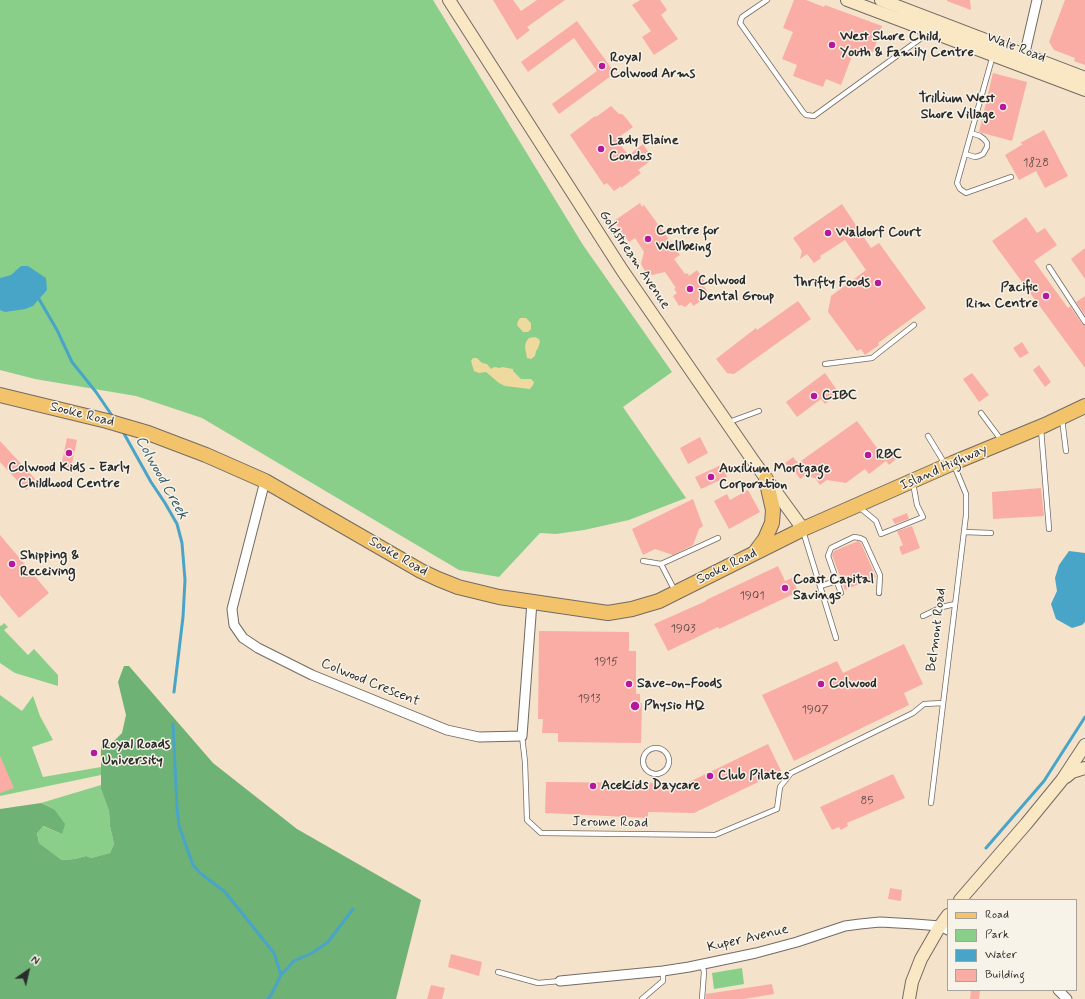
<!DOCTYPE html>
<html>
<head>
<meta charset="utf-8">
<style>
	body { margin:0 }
	#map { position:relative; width:1085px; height:999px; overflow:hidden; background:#f5e2ca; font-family:Mynerve,sans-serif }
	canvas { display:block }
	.legend { position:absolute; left:947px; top:899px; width:130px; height:92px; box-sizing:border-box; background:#f7f3e8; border:1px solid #a5a39c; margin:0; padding:5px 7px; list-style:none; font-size:12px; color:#2b2b2b }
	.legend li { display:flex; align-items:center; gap:8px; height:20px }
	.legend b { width:20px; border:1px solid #a5a39c }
	.north { position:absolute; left:8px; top:951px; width:40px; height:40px; -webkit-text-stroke:3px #f7f3e8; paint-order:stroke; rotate:34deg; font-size:11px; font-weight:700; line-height:16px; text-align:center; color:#2b2b2b }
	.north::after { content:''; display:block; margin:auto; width:14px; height:18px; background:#2b2b2b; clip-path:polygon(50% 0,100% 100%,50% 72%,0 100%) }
</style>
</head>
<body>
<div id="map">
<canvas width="1085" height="999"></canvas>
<ul class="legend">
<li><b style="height:5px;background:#f2c36a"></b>Road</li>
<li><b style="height:11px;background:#8acf89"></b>Park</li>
<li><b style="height:11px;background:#49a5c7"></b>Water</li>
<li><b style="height:11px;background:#faada5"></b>Building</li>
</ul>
<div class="north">N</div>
</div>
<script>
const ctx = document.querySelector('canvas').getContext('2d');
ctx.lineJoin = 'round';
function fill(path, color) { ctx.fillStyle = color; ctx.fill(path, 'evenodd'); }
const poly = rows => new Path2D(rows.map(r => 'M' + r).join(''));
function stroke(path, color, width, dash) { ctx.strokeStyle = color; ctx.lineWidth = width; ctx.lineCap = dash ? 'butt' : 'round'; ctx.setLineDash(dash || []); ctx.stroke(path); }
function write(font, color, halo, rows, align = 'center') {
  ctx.font = font + ' Mynerve,sans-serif'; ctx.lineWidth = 3; ctx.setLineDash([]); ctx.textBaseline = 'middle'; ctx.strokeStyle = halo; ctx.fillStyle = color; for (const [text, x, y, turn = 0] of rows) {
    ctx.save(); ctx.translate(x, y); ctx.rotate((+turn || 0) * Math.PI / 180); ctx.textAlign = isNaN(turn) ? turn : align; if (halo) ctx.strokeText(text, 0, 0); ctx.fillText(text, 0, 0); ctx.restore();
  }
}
fill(poly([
	[0,0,433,0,583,245,672,372,623,407,686,498,629,520,584,530,556,534,540,533,499,577,459,570,202,418,136,396,35,379,0,370],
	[4,623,8,627,4,630,28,655,34,649,58,675,58,686,15,673,0,663,0,625,1,626],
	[0,695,22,711,33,696,40,716,53,740,32,747,43,777,101,767,101,775,0,796],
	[101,785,101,789,109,811,110,826,114,844,110,853,91,858,86,856,75,859,62,860,39,843,37,832,42,826,62,834,54,809,41,803],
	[742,968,744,984,714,989,712,973]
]), '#8acf89');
fill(poly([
	[124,666,129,666,213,763,297,829,421,900,396,999,0,999,0,809,41,803,54,809,65,824,62,834,43,826,37,833,39,843,62,860,75,859,86,856,91,858,110,853,114,844,110,826,109,811,101,789,101,746,114,741,122,733,126,715,118,682]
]), '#6fb275');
fill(poly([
	[520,318,526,318,531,323,531,329,528,332,523,332,517,325,518,321],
	[535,337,539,339,540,342,538,348,536,351,535,356,531,359,527,358,525,347,526,342,529,338],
	[473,358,477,358,482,363,487,364,491,369,494,367,500,368,502,367,513,369,513,371,521,379,531,379,534,382,533,385,530,389,505,386,499,383,486,372,479,373,474,371,471,361]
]), '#eeda9e');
fill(poly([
	[21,266,28,266,46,278,47,290,33,306,25,309,5,312,0,310,0,278,11,275],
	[1069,551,1085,553,1085,622,1082,625,1072,628,1056,619,1051,604,1057,591,1055,578,1059,565]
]), '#49a5c7');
stroke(poly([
	[39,299,57,330,72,362,96,392,113,417],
	[122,430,151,482,165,503,177,524,182,543,185,580,183,617,174,692],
	[173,724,177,808,179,826,193,865,200,873,225,892,274,953,281,975,271,995,268,999],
	[986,848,1044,781,1085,717],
	[281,975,294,961,312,953,328,942,353,909]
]), '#49a5c7', 3);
fill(poly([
	[493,0,513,0,521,11,537,0,565,0,527,27,530,30,517,40],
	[640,0,660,0,667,10,661,15,678,39,654,55,642,37,651,31,632,5],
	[794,0,806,0,824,7,825,5,882,26,873,52,866,50,863,57,855,54,854,56,852,56,841,85,826,79,823,87,793,76,797,65,782,59,793,32,783,28],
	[947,0,970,0,971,10,947,1],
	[1065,0,1085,0,1085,65,1074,61,1075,58,1054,50,1049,42],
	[577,21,615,73,559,114,552,104,597,71,574,38,528,72,521,62],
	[993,73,1027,82,1012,141,979,132],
	[611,106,619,114,622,114,626,118,633,127,616,139,626,152,629,155,643,144,653,159,638,170,641,173,621,188,621,186,614,191,607,183,604,185,570,135,595,116,596,117],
	[1044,130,1068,176,1045,188,1036,171,1019,180,1005,155,1023,144,1020,143],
	[640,203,642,207,644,205,680,255,674,259,685,274,687,273,689,276,697,270,705,282,702,284,708,292,702,296,704,299,693,306,691,302,685,307,681,305,679,306,673,296,677,293,674,289,676,288,665,272,652,275,645,271,641,264,644,252,635,238,629,242,614,221],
	[842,204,871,248,879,243,926,308,878,343,879,345,865,355,861,349,857,351,828,312,831,296,866,270,845,240,820,256,821,258,814,263,807,254,800,259,802,251,793,238],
	[1026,217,1037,233,1045,228,1057,245,1034,261,1068,308,1070,306,1082,324,1085,326,1085,368,992,241],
	[1085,248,1085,279,1071,259],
	[1085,296,1085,315,1076,302],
	[798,301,811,319,734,374,727,373,716,359,756,328,757,330],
	[1022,342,1029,353,1020,358,1013,348],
	[1039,365,1051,382,1045,387,1033,370],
	[825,373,839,393,825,404,821,399,797,417,786,402],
	[972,373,989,395,979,402,963,379],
	[857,421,883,456,890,451,896,459,889,465,886,461,869,474,865,469,846,483,827,480,820,485,815,478,804,476,800,479,793,469,790,470,785,463,793,457,798,463],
	[700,437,708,453,688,464,680,448],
	[67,438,77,440,71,468,61,466],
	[0,441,36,480,26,490,0,462],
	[721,465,727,477,701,489,695,477],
	[1041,488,1044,516,993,519,992,492],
	[748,490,760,512,729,529,714,501,727,494,730,500],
	[693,499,703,526,699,529,693,545,673,555,655,549,643,555,632,529],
	[907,513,909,519,895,524,892,519],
	[912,526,920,548,902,555,899,547,903,545,897,531],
	[0,535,49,593,19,618,0,595],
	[858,541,861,543,876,577,845,590,832,555,834,551],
	[778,566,785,581,792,578,798,592,719,629,718,627,668,651,654,624,706,601,706,600],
	[539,631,629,632,629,651,636,651,636,694,640,694,640,703,642,703,641,743,558,742,558,733,542,733,543,719,538,719],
	[904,644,923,684,904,693,909,705,794,761,762,695,837,661,843,673],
	[768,744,781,771,694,813,648,812,648,818,545,813,546,782,662,783,662,782,685,784],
	[0,756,14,788,0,793],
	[893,774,905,798,847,823,848,826,841,830,839,827,832,830,820,807],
	[890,888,902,890,901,901,888,899],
	[451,954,482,962,479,976,448,967],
	[772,984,774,994,744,999,706,999,706,994],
	[431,985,445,988,442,999,427,999],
	[971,990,980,990,979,999,970,999]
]), '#faada5');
const lane = poly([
	[767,0,742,17,740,23,803,112,806,115,814,116,920,39,924,30],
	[993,55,957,183,960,189,966,193,1011,177],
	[965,154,975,157,979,156,983,154,987,147,987,143,984,139,980,136,971,133],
	[1049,267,1085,322],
	[825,364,872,358,914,325],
	[981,413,1002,441],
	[1062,419,1066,451],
	[729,422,759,411],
	[1041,429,1049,529],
	[928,436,945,464],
	[859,507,876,521,881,534,923,517,917,505,913,483],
	[803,531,836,638],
	[964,532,991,533],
	[643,561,661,564,675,591],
	[661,564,718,538],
	[820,586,837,581],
	[841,593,828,556,831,548,854,537,860,538,864,540,880,575,879,593],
	[923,616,942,607,955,604],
	[522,736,525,762,527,820,541,833,715,835,777,809,780,787,791,773,913,713,924,704,943,703],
	'643 761a13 13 0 1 1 26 0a13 13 0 1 1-26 0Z',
	[931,803,966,515,966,494,954,465],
	[702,964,704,972,702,999],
	[498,972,538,983,560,981],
	[642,999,663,981,663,971]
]);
const street = poly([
	[1023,61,1037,0],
	[265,481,232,609,234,625,243,638,258,648,312,675,447,730,479,737,522,736,532,602],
	[560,981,663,971,689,967,756,953,797,942,845,926,860,924,880,922,915,924,940,926,948,930],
	[1058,990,1067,999]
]);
const secondary = poly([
	[449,0,622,270,752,459,803,529],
	[847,0,1085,90],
	[881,0,1085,78],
	[1066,777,1072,772,1085,768],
	[960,900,1026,824,1062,780,1085,745],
	[909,999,912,982,921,959,940,926,948,915]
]);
const primary = poly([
	[0,395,107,421,148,433,206,455,265,481,421,571,438,579,458,587,499,597,608,613,632,609,659,601,803,529,953,463,1045,425,1085,406],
	[756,551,765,539,772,523,773,510,766,479]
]);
stroke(lane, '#726b63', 6);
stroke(street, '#726b63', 11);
stroke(secondary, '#726b63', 14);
stroke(primary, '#726b63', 16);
stroke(lane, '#fff', 4.5);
stroke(street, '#fff', 9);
stroke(secondary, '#fae7c3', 12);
stroke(primary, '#f2c36a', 14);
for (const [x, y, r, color] of [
	[832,45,4,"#b5179e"],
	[602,66,4,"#b5179e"],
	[1003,107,4,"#b5179e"],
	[601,149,4,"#b5179e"],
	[828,233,4,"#b5179e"],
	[648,239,4,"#b5179e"],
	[878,283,4,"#b5179e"],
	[690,289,4,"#b5179e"],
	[1046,296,4,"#b5179e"],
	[814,396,4,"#b5179e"],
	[69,453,4,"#b5179e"],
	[868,455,4,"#b5179e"],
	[711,477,4,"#b5179e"],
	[12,564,4,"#b5179e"],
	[785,588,4,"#b5179e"],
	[629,684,4,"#b5179e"],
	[821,684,4,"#b5179e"],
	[635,706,5,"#b5179e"],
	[94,753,4,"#b5179e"],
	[710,776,4,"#b5179e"],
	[593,786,4,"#b5179e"]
]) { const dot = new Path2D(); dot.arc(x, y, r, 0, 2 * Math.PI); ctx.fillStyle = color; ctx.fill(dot); stroke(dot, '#f7f3e8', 1.5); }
write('12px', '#5f4c4a', null, [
	["1828",1036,163],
	["1901",752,596],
	["1903",683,629],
	["1915",606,662],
	["1913",589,699],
	["1907",815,710],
	["85",867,801]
]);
write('bold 14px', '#2b2b2b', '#f7f3e8', [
	["West Shore Child,",840,37],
	["Youth & Family Centre",840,53],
	["Royal",610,58],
	["Colwood Arms",610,74],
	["Trillium West",995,99,"right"],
	["Shore Village",995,115,"right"],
	["Lady Elaine",609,141],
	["Condos",609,157],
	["Centre for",656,231],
	["Wellbeing",656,247],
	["Waldorf Court",836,233],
	["Colwood",698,281],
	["Dental Group",698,297],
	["Thrifty Foods",870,283,"right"],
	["Pacific",1038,288,"right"],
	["Rim Centre",1038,304,"right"],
	["CIBC",822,396],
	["RBC",876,455],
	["Colwood Kids - Early",69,468,"center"],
	["Childhood Centre",69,484,"center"],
	["Auxilium Mortgage",719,469],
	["Corporation",719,485],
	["Shipping &",20,556],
	["Receiving",20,572],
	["Coast Capital",793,580],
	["Savings",793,596],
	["Save-on-Foods",637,684],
	["Colwood",829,684],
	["Physio HQ",644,706],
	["Royal Roads",102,745],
	["University",102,761],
	["Club Pilates",718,776],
	["AceKids Daycare",601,786]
], 'left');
write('14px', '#2b2b2b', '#f7f3e8', [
	["Wale Road",1016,48,21],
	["Goldstream Avenue",634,260,56],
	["Sooke Road",82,415,14],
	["Island Highway",944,468,-24],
	["Sooke Road",398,557,30],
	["Sooke Road",727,567,-26],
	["Belmont Road",937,630,-83],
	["Colwood Crescent",370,683,22],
	["Jerome Road",610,823,1],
	["Kuper Avenue",748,939,-13]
]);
write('italic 15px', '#375c69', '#f7f3e8', [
	["Colwood Creek",161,478,61]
]);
</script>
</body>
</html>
